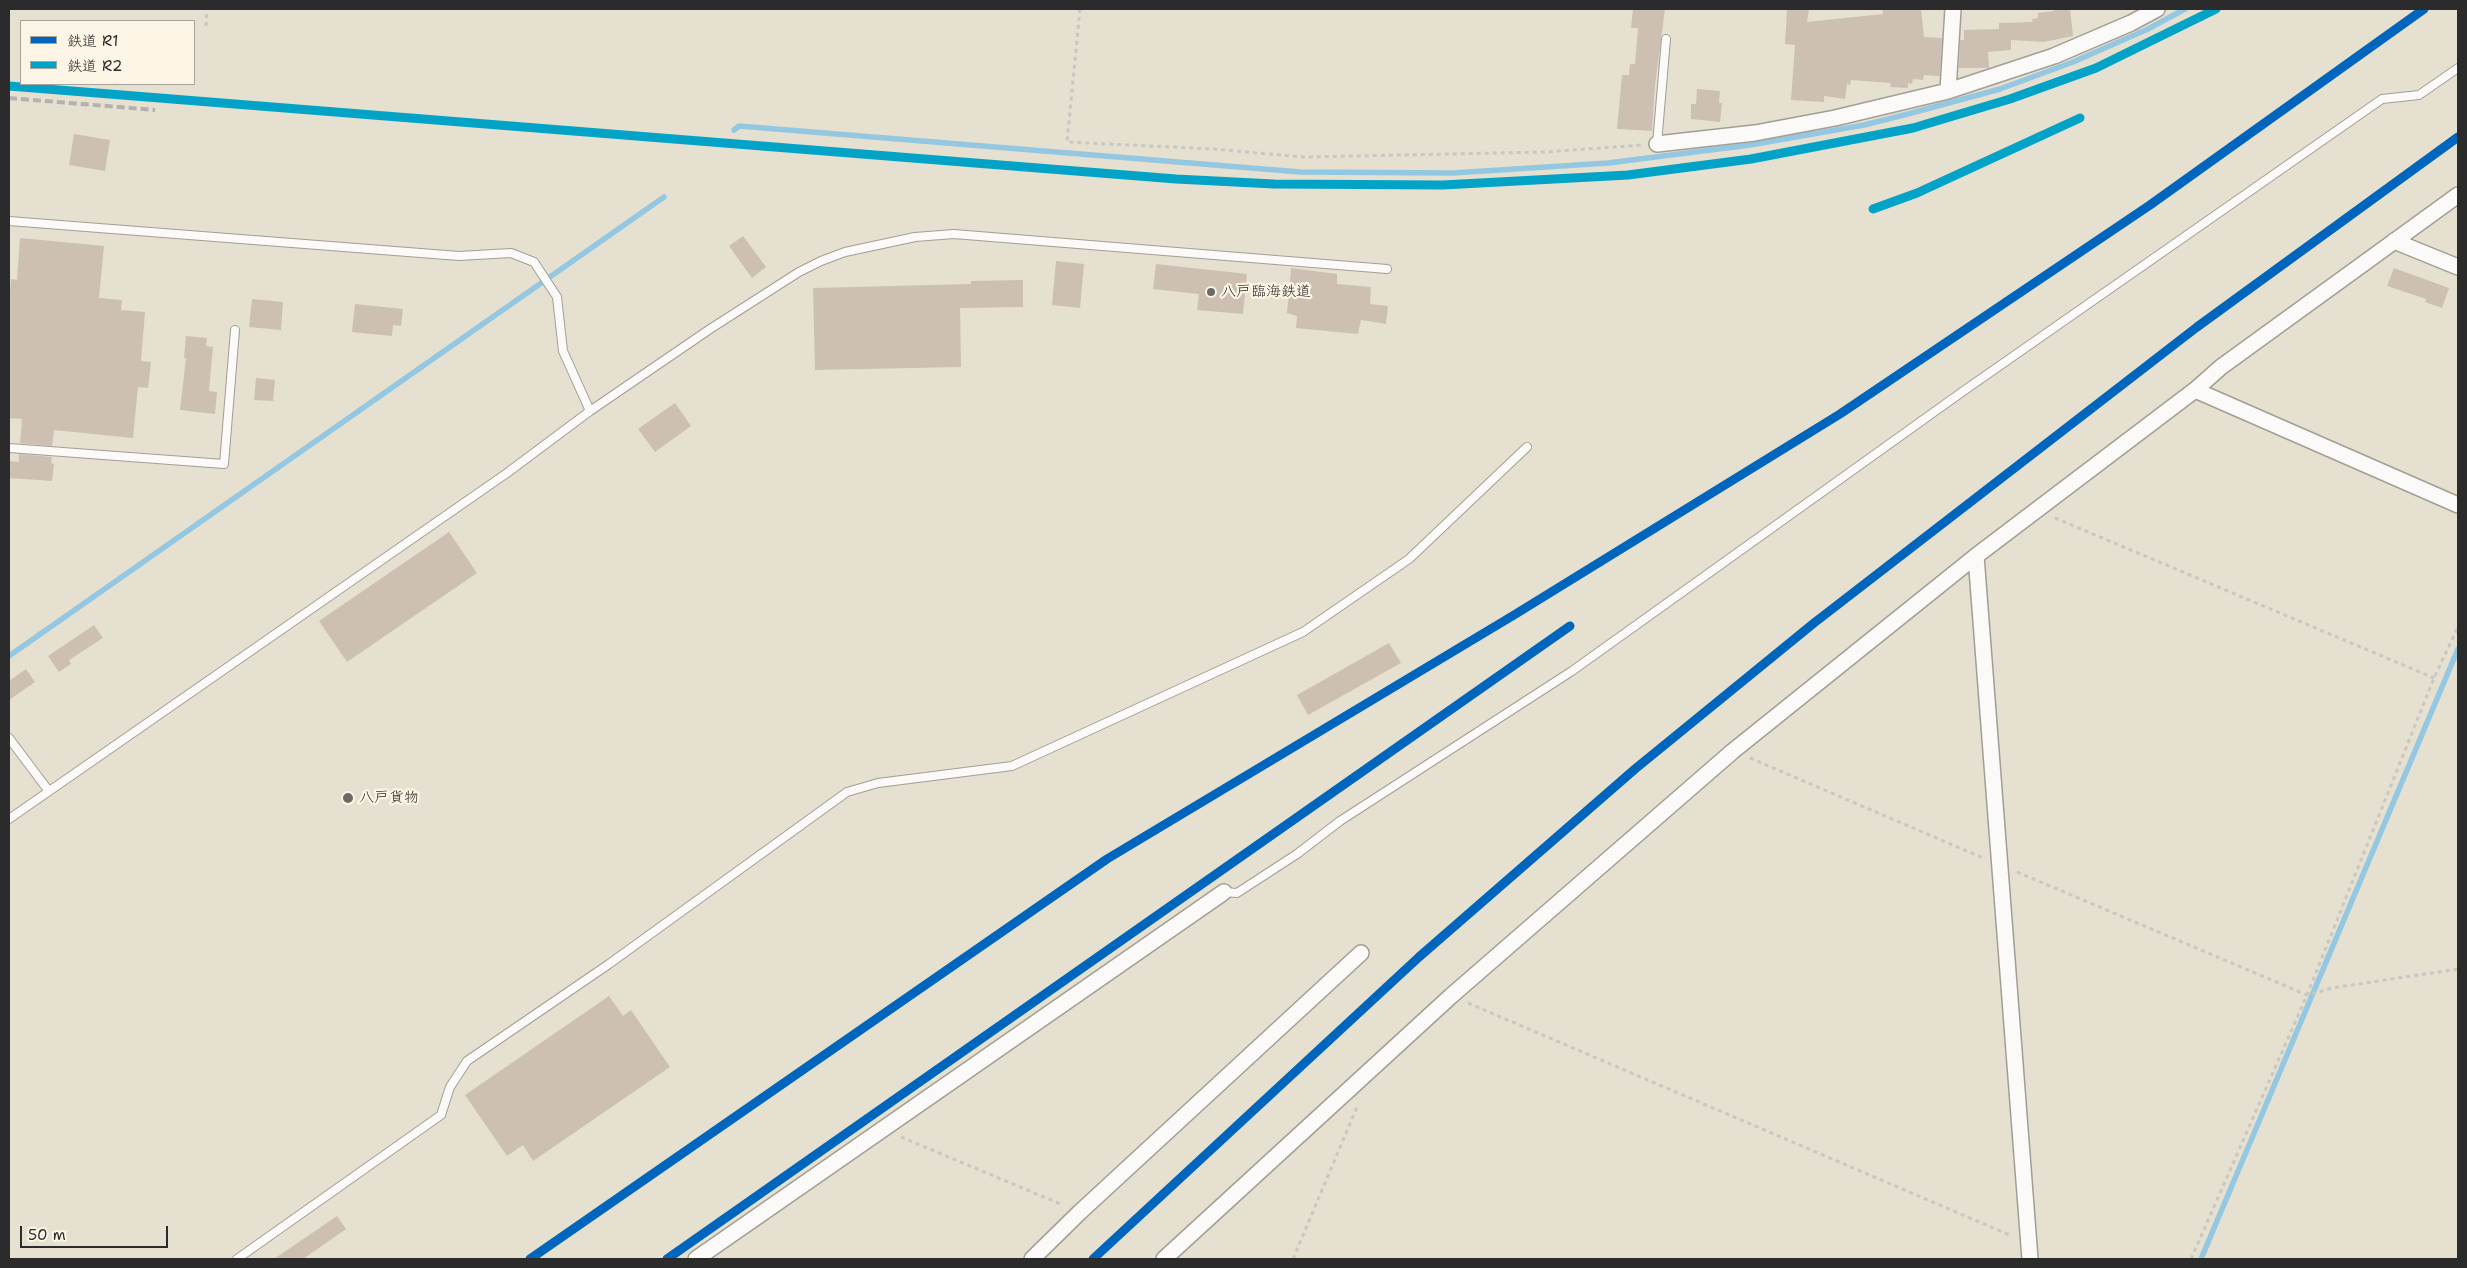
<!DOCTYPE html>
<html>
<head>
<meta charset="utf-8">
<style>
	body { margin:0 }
	#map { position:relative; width:2467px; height:1268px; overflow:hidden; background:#e5e0cf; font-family:"Shantell Sans","Klee One",sans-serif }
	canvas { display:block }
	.frame { position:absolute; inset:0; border:10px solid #2b2b2b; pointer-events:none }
	.legend { position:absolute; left:20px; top:20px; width:175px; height:65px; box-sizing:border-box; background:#fcf5e5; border:1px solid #a8a49b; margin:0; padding:6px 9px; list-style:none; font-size:15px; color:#2b2b2b }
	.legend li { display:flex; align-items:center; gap:10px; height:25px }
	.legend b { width:25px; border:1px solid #a8a49b }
	.scale { position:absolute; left:20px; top:1226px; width:148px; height:22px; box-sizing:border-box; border:2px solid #2b2b2b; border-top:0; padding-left:6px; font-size:15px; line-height:18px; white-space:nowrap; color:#2b2b2b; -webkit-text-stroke:4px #fcf5e5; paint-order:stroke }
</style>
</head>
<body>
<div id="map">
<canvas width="2467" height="1268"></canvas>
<div class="frame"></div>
<ul class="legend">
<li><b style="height:6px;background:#0065bd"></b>鉄道 R1</li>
<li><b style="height:6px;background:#02a3c6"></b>鉄道 R2</li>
</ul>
<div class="scale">50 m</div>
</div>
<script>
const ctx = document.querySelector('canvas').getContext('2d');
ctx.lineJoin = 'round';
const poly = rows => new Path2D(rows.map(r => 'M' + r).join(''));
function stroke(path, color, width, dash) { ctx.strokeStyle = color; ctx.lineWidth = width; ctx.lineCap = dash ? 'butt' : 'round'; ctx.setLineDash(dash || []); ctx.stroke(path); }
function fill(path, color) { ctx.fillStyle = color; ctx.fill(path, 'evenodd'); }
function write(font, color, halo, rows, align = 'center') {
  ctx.font = font + ' "Shantell Sans","Klee One",sans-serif'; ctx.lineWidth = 4.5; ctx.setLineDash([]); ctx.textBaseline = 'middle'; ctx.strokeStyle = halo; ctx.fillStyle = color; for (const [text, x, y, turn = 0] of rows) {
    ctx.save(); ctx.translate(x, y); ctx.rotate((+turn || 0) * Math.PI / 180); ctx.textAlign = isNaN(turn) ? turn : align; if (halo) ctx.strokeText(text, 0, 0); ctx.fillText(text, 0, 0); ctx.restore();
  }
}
stroke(poly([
	[734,130,739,126,1300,172,1453,173,1608,163,1750,145,1864,125,1908,114,2000,89,2073,62,2148,29,2185,9],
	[9,656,664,197],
	[2201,1259,2458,649]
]), '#93c7e2', 5.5);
fill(poly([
	[1633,9,1665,9,1655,85,1652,131,1617,129,1622,75,1629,75,1630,64,1635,64,1638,28,1631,28],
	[1787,9,1809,9,1807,22,1883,14,1882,9,1921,9,1924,37,1942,38,1940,76,1924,75,1923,80,1913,79,1912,84,1908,83,1908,88,1891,87,1890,83,1851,80,1850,85,1847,84,1845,99,1824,96,1824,102,1791,100,1795,45,1785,44],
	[2054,9,2070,9,2073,36,2044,42,2011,40,2011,50,1988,52,1989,68,1959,68,1960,40,1964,40,1964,30,1999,29,1999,23,2033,22,2032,19,2038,18,2038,13,2054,11],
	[1697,89,1720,91,1719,103,1722,103,1720,122,1691,119,1691,104,1696,104],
	[74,134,110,140,105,171,69,165],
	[743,236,766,267,752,278,729,246],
	[20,238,104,246,99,298,122,300,121,310,145,312,141,361,151,362,148,388,138,387,133,438,54,430,52,446,20,443,22,419,9,418,9,306,11,279,17,280],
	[1056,261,1084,264,1080,308,1052,305],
	[1156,264,1247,274,1243,314,1197,310,1199,294,1153,289],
	[1291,268,1337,274,1337,284,1371,287,1370,304,1388,306,1386,324,1361,320,1358,334,1296,328,1297,316,1287,313],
	[2394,268,2449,288,2442,308,2425,302,2426,299,2387,286],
	[1023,280,1023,307,960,308,961,367,815,370,813,288,971,284,971,281],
	[252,299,283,302,281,330,249,327],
	[355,304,403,309,401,326,393,325,392,336,352,332],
	[186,336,207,338,206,346,213,347,209,391,217,392,215,414,180,410,186,358,184,358],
	[256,378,275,380,273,401,254,400],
	[675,403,691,426,655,452,638,429],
	[19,454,52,457,51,463,54,464,52,481,9,478,9,461,19,462],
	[449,532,477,573,347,662,319,621],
	[94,625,103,638,69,660,71,664,59,672,48,656],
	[1389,643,1401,663,1308,715,1297,695],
	[26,669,35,682,9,700,9,681],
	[609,996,623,1016,631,1010,670,1067,533,1161,523,1145,507,1156,465,1095],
	[337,1216,346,1229,303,1259,274,1259]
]), '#cdc0b2');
const service = poly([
	[1657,144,1666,39],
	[9,221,459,256,511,253,534,262,557,297,563,351,590,411],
	[9,448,224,464,235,330],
	[9,738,48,790],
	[9,819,507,473,590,411,710,329,799,272,821,261,845,252,915,237,954,234,1387,269],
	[1224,892,1237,893,1297,854,1340,821,1572,671,1962,392,2382,99,2419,95,2458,68],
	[237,1259,441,1115,450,1087,467,1061,609,964,847,792,878,783,1012,766,1303,632,1409,559,1527,447]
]);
const minor = poly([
	[1948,91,1953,9],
	[1657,144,1755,133,1835,118,1948,91,2054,56,2131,23,2157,9],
	[2394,241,2458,267],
	[2195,390,2221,367,2458,195],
	[1976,556,2030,1259],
	[696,1259,1224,892],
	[1032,1259,1080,1212,1361,953],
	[1164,1259,1451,996,1733,751,1976,556,2195,390,2458,505]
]);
stroke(service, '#a19f95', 10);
stroke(minor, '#a19f95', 18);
stroke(poly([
	[1080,9,1067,142,1213,149,1303,157,1545,152,1642,145],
	[206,26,207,9],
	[2055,518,2434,678],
	[1750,758,1983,858],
	[2017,872,2307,995,2332,988,2458,969],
	[1468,1003,2012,1236],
	[901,1137,1063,1205],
	[1293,1259,1357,1107],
	[2191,1259,2307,995,2434,678,2458,627]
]), '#c8c7c4', 3, [4, 4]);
stroke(service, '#fbfaf8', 8);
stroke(minor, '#fbfaf8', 15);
stroke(poly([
	[9,98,155,110],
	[1873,209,1917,193,2080,118]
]), '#b3b2b0', 4, [8, 4]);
stroke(poly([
	[530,1259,1107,859,1514,615,1840,414,2150,205,2424,9],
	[667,1259,1570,626],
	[1093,1259,1419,957,1635,769,1814,623,2197,327,2458,137]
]), '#0065bd', 9);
stroke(poly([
	[9,86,1176,179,1274,184,1443,185,1628,175,1751,159,1913,128,2010,99,2096,68,2216,9],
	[1873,209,1917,193,2080,118]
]), '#02a3c6', 9);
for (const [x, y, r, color] of [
	[1211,292,5,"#6c6a64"],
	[348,798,6,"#6c6a64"]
]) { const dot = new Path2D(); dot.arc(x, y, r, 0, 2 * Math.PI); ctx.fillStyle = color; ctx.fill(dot); stroke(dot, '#fcf5e5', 2); }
write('15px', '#2b2b2b', '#fcf5e5', [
	["八戸臨海鉄道",1221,292],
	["八戸貨物",359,798]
], 'left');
</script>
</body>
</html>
